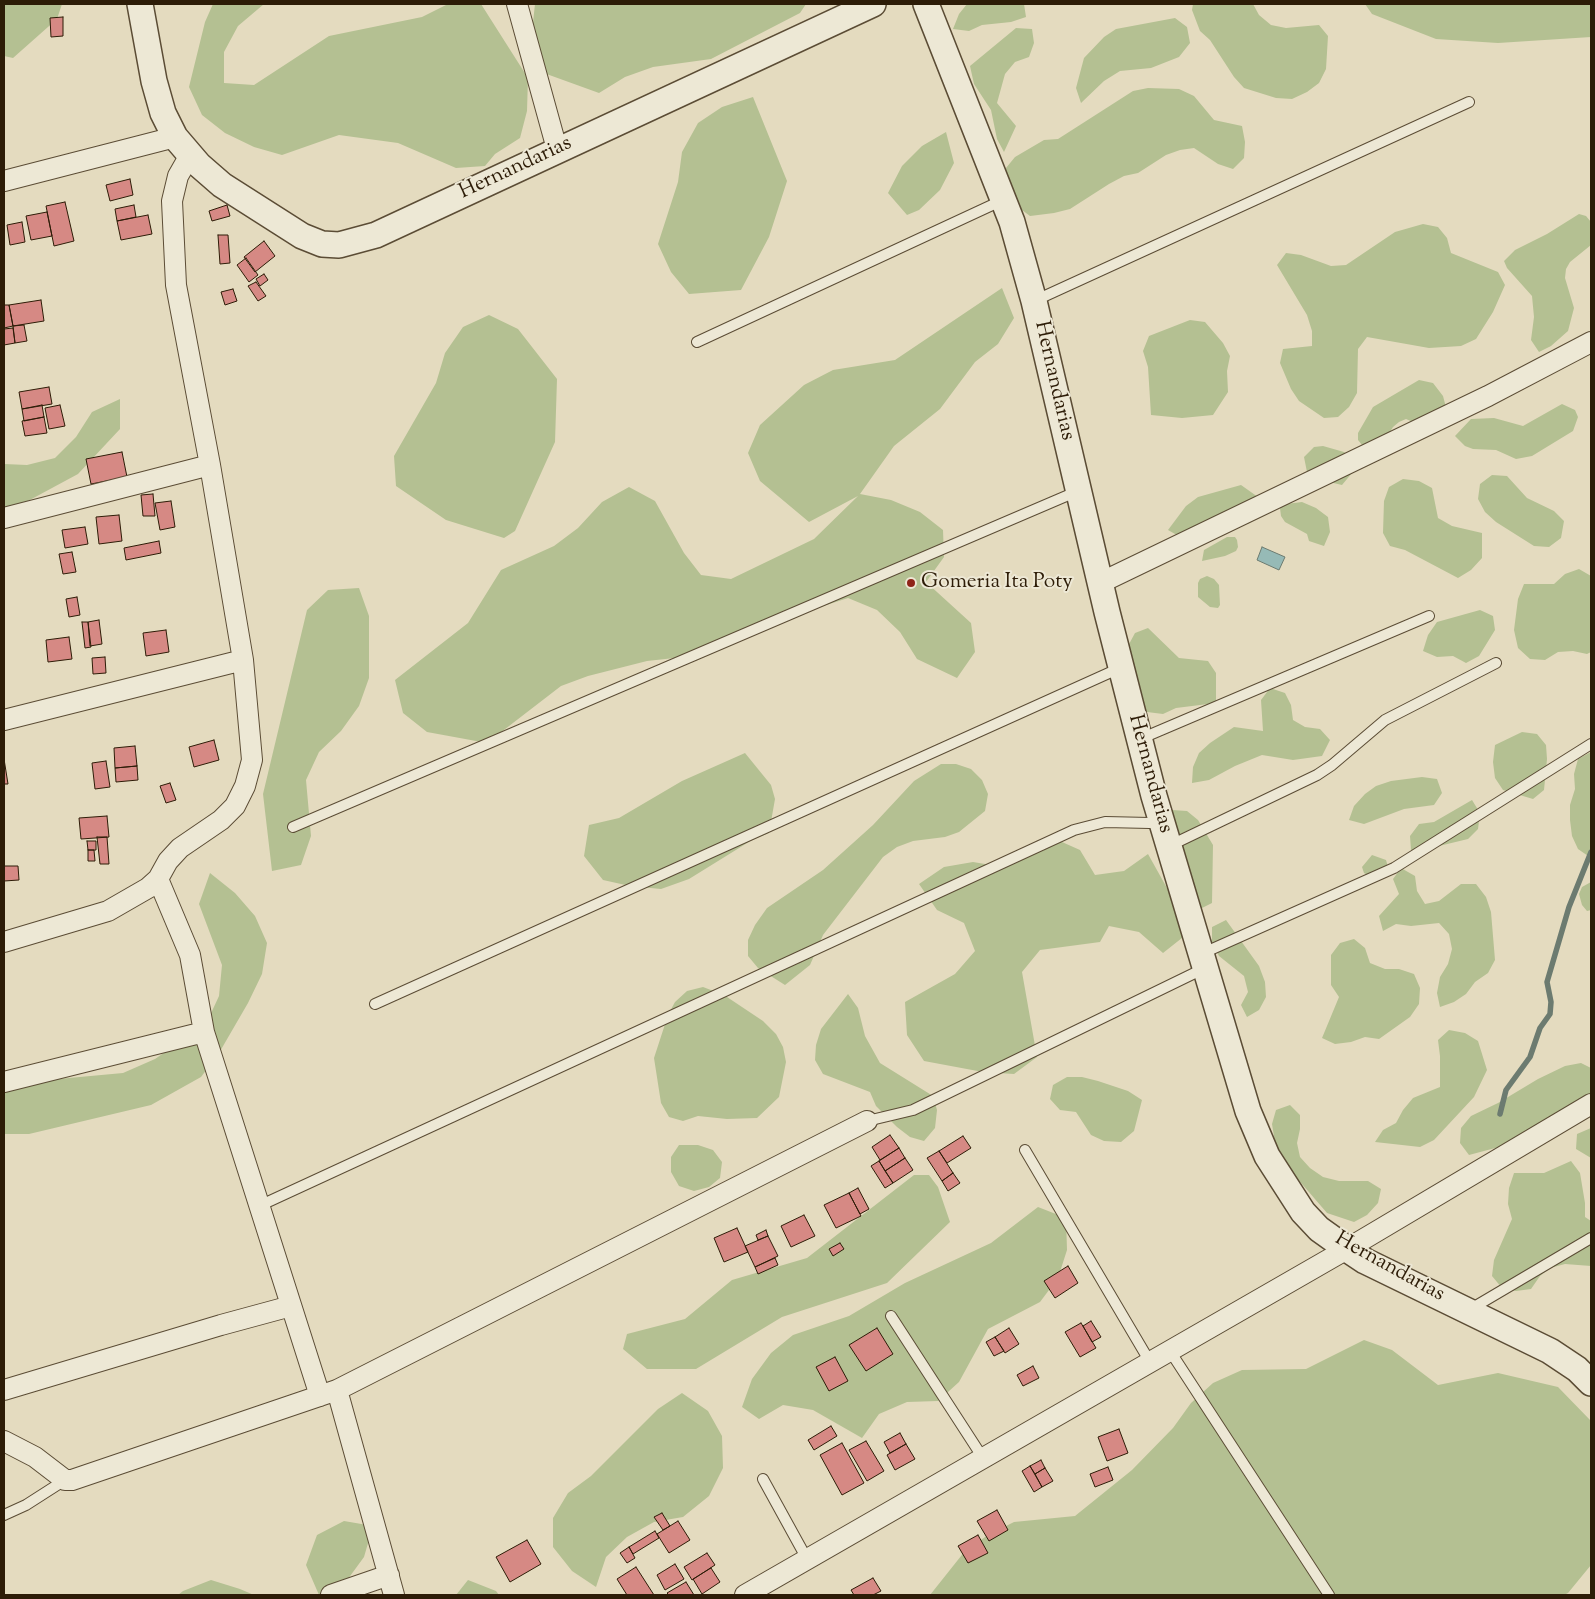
<!DOCTYPE html>
<html>
<head>
<meta charset="utf-8">
<style>
	body { margin:0 }
	#map { position:relative; width:1595px; height:1599px; overflow:hidden; background:#e4dbbf; font-family:"Sorts Mill Goudy",serif }
	canvas { display:block }
	.frame { position:absolute; inset:0; border:5px solid #2d1c07; pointer-events:none }
</style>
</head>
<body>
<div id="map">
<canvas width="1595" height="1599"></canvas>
<div class="frame"></div>
</div>
<script>
const ctx = document.querySelector('canvas').getContext('2d');
ctx.lineJoin = 'round';
function fill(path, color) { ctx.fillStyle = color; ctx.fill(path, 'evenodd'); }
const poly = rows => new Path2D(rows.map(r => 'M' + r).join(''));
function stroke(path, color, width, dash) { ctx.strokeStyle = color; ctx.lineWidth = width; ctx.lineCap = dash ? 'butt' : 'round'; ctx.setLineDash(dash || []); ctx.stroke(path); }
function write(font, color, halo, rows, align = 'center') {
  ctx.font = font + ' "Sorts Mill Goudy",serif'; ctx.lineWidth = 4; ctx.setLineDash([]); ctx.textBaseline = 'middle'; ctx.strokeStyle = halo; ctx.fillStyle = color; for (const [text, x, y, turn = 0] of rows) {
    ctx.save(); ctx.translate(x, y); ctx.rotate((+turn || 0) * Math.PI / 180); ctx.textAlign = isNaN(turn) ? turn : align; if (halo) ctx.strokeText(text, 0, 0); ctx.fillText(text, 0, 0); ctx.restore();
  }
}
fill(poly([
	[4,4,62,4,57,19,13,58,4,56],
	[213,4,264,4,238,26,224,52,224,83,254,85,329,36,422,17,448,4,481,4,528,78,527,111,520,138,495,154,485,166,456,168,398,143,339,135,282,155,254,147,225,133,202,115,189,87,205,22],
	[535,4,806,4,800,13,711,59,653,67,625,77,599,93,541,72,531,41],
	[967,4,1024,4,1026,17,1011,22,982,25,969,31,953,29,959,14],
	[1193,4,1253,4,1259,15,1271,25,1286,28,1319,25,1328,36,1326,69,1319,83,1307,92,1292,99,1276,98,1244,88,1234,77,1210,40,1200,31,1192,10],
	[1365,4,1591,4,1591,37,1498,43,1436,39,1372,14],
	[1175,18,1187,27,1190,43,1179,57,1151,68,1120,71,1104,81,1081,103,1076,88,1084,58,1104,37,1116,29],
	[1016,28,1032,29,1034,43,1029,57,1015,62,1005,74,997,103,1016,126,1004,152,997,139,991,110,974,84,970,66],
	[1148,88,1179,89,1194,96,1214,120,1242,126,1245,142,1244,158,1233,169,1218,164,1194,148,1180,150,1166,155,1138,173,1124,176,1109,184,1070,209,1054,213,1030,216,1006,198,1003,183,1006,168,1015,157,1044,140,1058,139,1133,91],
	[753,97,787,181,769,237,741,290,689,294,671,272,658,244,678,182,682,152,698,123,722,107],
	[946,132,954,163,940,190,919,210,907,215,888,193,902,166,922,146],
	[1579,214,1586,216,1591,222,1591,245,1570,262,1566,269,1565,278,1574,308,1568,331,1551,346,1539,352,1531,340,1534,317,1532,296,1507,268,1504,261,1515,250,1547,234],
	[1423,224,1438,227,1447,238,1451,253,1498,272,1505,285,1493,312,1476,339,1461,346,1429,348,1367,337,1358,349,1357,393,1349,407,1338,417,1324,418,1299,401,1291,389,1280,363,1283,349,1312,346,1312,331,1307,315,1277,265,1286,253,1301,255,1331,266,1346,265,1395,232],
	[1002,288,1014,318,998,344,975,362,940,409,894,446,860,494,891,500,920,512,943,530,944,557,926,582,971,623,975,652,957,678,917,659,900,632,877,610,848,598,762,626,711,654,647,661,588,676,561,686,487,743,427,732,403,713,395,680,468,623,501,570,554,546,578,528,602,502,629,487,655,501,684,553,701,575,731,579,814,539,858,496,809,522,760,481,748,453,760,425,804,385,833,370,895,360],
	[489,315,518,329,557,379,555,442,515,531,504,538,446,520,396,486,394,456,436,383,445,353,463,327],
	[1190,320,1205,322,1223,343,1230,356,1227,371,1228,392,1213,415,1182,418,1151,415,1148,367,1143,351,1149,336],
	[1419,380,1433,383,1443,396,1447,411,1413,422,1406,419,1399,422,1393,427,1377,453,1362,445,1358,440,1358,433,1373,407],
	[120,399,120,429,78,474,26,502,4,508,4,464,27,465,55,458,76,437,92,412],
	[1562,404,1575,410,1578,417,1573,431,1532,456,1516,459,1496,450,1473,449,1465,446,1455,436,1471,419,1494,418,1523,426],
	[1323,446,1344,452,1351,457,1354,464,1352,473,1342,485,1312,478,1307,472,1304,457,1314,447],
	[1492,475,1507,476,1527,498,1554,511,1564,521,1561,538,1549,547,1534,546,1496,522,1485,512,1478,499,1480,484],
	[1403,479,1419,481,1432,488,1438,518,1452,526,1482,533,1482,558,1471,570,1458,578,1405,550,1390,546,1383,533,1384,501,1389,487],
	[1241,485,1265,502,1260,516,1248,524,1233,521,1182,538,1168,530,1186,506,1198,497],
	[1302,502,1316,508,1328,517,1330,532,1324,546,1309,541,1307,534,1285,522,1281,516,1280,508,1286,504],
	[1227,537,1235,537,1237,540,1238,547,1236,551,1225,556,1202,561,1204,550],
	[1579,569,1591,576,1591,652,1587,654,1573,651,1558,652,1545,660,1530,659,1518,648,1514,630,1518,599,1524,584,1554,584,1565,574],
	[1207,576,1214,579,1219,585,1220,605,1218,608,1210,607,1198,597,1198,583,1200,579],
	[359,588,369,616,369,678,359,706,341,731,319,752,306,780,311,836,301,865,272,871,263,794,307,610,328,590],
	[1480,610,1493,616,1495,630,1479,656,1466,663,1453,656,1437,657,1423,651,1428,635,1437,622],
	[1148,628,1179,658,1208,661,1216,673,1216,703,1176,708,1163,714,1147,712,1136,703,1128,646,1135,633],
	[1270,688,1285,693,1291,705,1293,720,1305,727,1320,729,1330,740,1322,756,1293,760,1262,755,1235,766,1209,780,1192,783,1193,767,1199,753,1210,743,1234,727,1263,731,1261,700],
	[1522,732,1537,734,1546,745,1547,759,1544,790,1533,799,1503,790,1495,778,1493,762,1495,745],
	[1591,752,1591,858,1578,849,1572,836,1570,820,1570,805,1575,789,1574,774,1578,759],
	[745,753,771,785,775,799,769,833,752,840,689,879,661,889,630,886,603,880,584,856,589,825,619,818,682,781],
	[941,764,956,764,971,769,982,780,988,794,985,811,959,832,945,837,913,841,897,847,883,857,823,935,810,965,785,985,758,968,748,956,748,940,755,925,767,908,823,870,873,825,914,781],
	[1422,777,1437,779,1442,793,1434,805,1404,809,1364,824,1349,820,1354,806,1365,794,1376,786,1391,781],
	[1472,800,1480,813,1478,829,1468,839,1439,846,1425,854,1411,850,1410,836,1419,824,1434,822],
	[1172,810,1187,811,1198,820,1213,845,1212,903,1198,910,1170,827],
	[1053,838,1080,850,1095,875,1124,871,1148,854,1177,906,1187,934,1163,953,1139,932,1109,926,1100,942,1040,950,1022,972,1037,1057,1014,1074,983,1072,924,1061,907,1035,905,1002,955,974,975,951,964,923,937,910,919,884,944,867,973,862,1003,867,1030,856],
	[1372,855,1386,860,1390,874,1377,881,1364,873,1362,867],
	[1401,868,1415,876,1417,891,1425,904,1439,901,1461,884,1476,884,1486,897,1491,912,1495,960,1488,973,1475,982,1466,994,1454,1002,1440,1007,1437,993,1440,977,1448,964,1452,949,1449,934,1439,923,1411,926,1396,924,1383,931,1379,916,1399,894,1393,879],
	[210,873,235,893,255,916,267,943,262,974,248,1003,219,1053,201,1077,151,1105,29,1134,4,1134,4,1084,123,1073,155,1059,206,1024,219,996,222,965,199,904],
	[1591,882,1591,910,1587,911,1582,905,1579,894,1582,887],
	[1226,920,1259,966,1265,982,1266,997,1259,1010,1247,1017,1241,1005,1248,992,1244,976,1219,956,1212,942,1212,927],
	[1354,939,1365,948,1370,963,1385,969,1399,969,1414,974,1420,988,1419,1004,1410,1017,1379,1039,1365,1037,1351,1042,1335,1044,1322,1038,1339,997,1331,985,1331,955,1340,943],
	[703,987,724,995,763,1021,776,1034,783,1047,786,1062,779,1097,757,1118,727,1119,698,1116,683,1121,669,1117,661,1103,654,1058,668,1015,675,1002,687,991],
	[848,994,858,1008,865,1036,880,1063,933,1096,937,1110,935,1128,924,1141,910,1137,897,1127,876,1106,870,1092,823,1074,815,1060,816,1045,821,1029],
	[1449,1030,1465,1033,1478,1041,1487,1070,1474,1097,1434,1140,1420,1147,1375,1142,1383,1130,1396,1123,1403,1110,1413,1098,1440,1087,1440,1056,1438,1040],
	[1581,1063,1591,1068,1591,1106,1499,1147,1469,1155,1460,1143,1461,1128,1471,1116,1498,1103,1538,1079,1565,1066],
	[1067,1077,1082,1077,1098,1081,1128,1091,1142,1100,1134,1131,1121,1142,1104,1141,1091,1135,1076,1112,1060,1110,1050,1099,1053,1085],
	[1290,1105,1300,1115,1300,1129,1297,1143,1300,1157,1310,1168,1323,1177,1339,1181,1368,1181,1381,1189,1378,1203,1367,1215,1354,1222,1327,1213,1277,1155,1272,1124,1276,1110],
	[1591,1128,1591,1158,1576,1149,1577,1134],
	[679,1145,698,1145,713,1150,722,1162,720,1178,709,1187,694,1191,679,1186,671,1172,671,1157],
	[1571,1161,1580,1173,1585,1203,1585,1217,1591,1221,1591,1266,1565,1264,1550,1268,1540,1276,1531,1289,1516,1291,1502,1288,1492,1276,1494,1260,1512,1219,1508,1204,1509,1188,1514,1173,1544,1173],
	[914,1175,929,1175,938,1187,950,1222,887,1283,782,1317,696,1369,647,1369,623,1349,627,1334,685,1319,732,1280,807,1258],
	[1038,1207,1066,1218,1067,1250,1058,1278,1040,1302,988,1329,959,1382,938,1401,907,1402,879,1414,862,1438,813,1410,783,1405,759,1419,742,1407,752,1379,771,1353,793,1335,849,1316,905,1283,991,1243],
	[1364,1340,1392,1350,1438,1385,1498,1373,1558,1387,1591,1421,1591,1565,1568,1593,1564,1595,930,1595,965,1551,988,1535,1014,1522,1075,1516,1132,1470,1173,1428,1191,1403,1213,1383,1242,1370,1306,1369],
	[682,1393,708,1411,722,1436,723,1468,709,1496,683,1517,654,1522,627,1537,606,1557,596,1587,572,1571,553,1547,553,1518,568,1493,591,1476,658,1409],
	[344,1521,373,1526,364,1557,345,1583,327,1595,319,1595,306,1565,317,1535],
	[211,1580,240,1589,254,1595,178,1595,183,1591],
	[468,1580,496,1591,499,1595,456,1595]
]), '#b4c092');
const water = poly([
	[1262,547,1285,557,1279,570,1257,560,1262,547]
]);
fill(water, '#96bab6');
stroke(water, '#6c7b70', 1);
stroke(poly([
	[1500,1114,1506,1090,1530,1057,1540,1028,1550,1014,1551,1002,1547,982,1569,907,1591,852]
]), '#6c7b70', 5.5);
const building = poly([
	[63,17,63,36,51,37,50,18,63,17],
	[130,179,133,195,110,201,106,185,130,179],
	[65,202,74,241,54,246,46,206,65,202],
	[134,205,136,217,117,221,115,209,134,205],
	[227,205,230,216,212,221,209,211,227,205],
	[47,212,52,236,31,240,26,216,47,212],
	[148,215,152,234,121,240,117,221,148,215],
	[22,222,25,242,10,245,7,225,22,222],
	[218,235,228,235,230,263,220,264,218,235],
	[264,241,275,256,255,272,244,257,264,241],
	[246,258,258,275,249,282,237,265,246,258],
	[264,274,268,280,260,286,256,279,264,274],
	[256,282,266,296,258,301,248,286,256,282],
	[233,289,237,301,225,305,221,292,233,289],
	[41,300,44,321,13,326,9,305,41,300],
	[4,305,9,305,13,326,4,328,4,305],
	[24,325,27,341,15,343,13,326,24,325],
	[13,328,15,343,4,345,4,329,13,328],
	[49,387,52,404,22,409,19,392,49,387],
	[42,405,44,417,24,421,22,409,42,405],
	[60,405,65,426,49,429,45,408,60,405],
	[44,417,47,433,25,436,22,421,44,417],
	[122,452,127,477,91,484,86,459,122,452],
	[153,494,155,516,143,516,141,495,153,494],
	[171,501,175,527,160,530,155,503,171,501],
	[119,515,122,541,99,544,96,517,119,515],
	[85,527,88,544,65,548,62,530,85,527],
	[159,541,161,553,126,560,124,548,159,541],
	[72,552,76,572,63,574,59,554,72,552],
	[77,597,80,615,69,617,66,599,77,597],
	[99,620,102,644,90,646,88,622,99,620],
	[82,622,88,622,91,647,85,648,82,622],
	[166,630,169,652,146,656,143,633,166,630],
	[69,637,72,659,48,662,46,640,69,637],
	[105,657,106,673,93,674,92,658,105,657],
	[214,740,219,760,194,767,189,747,214,740],
	[135,746,137,766,115,768,114,748,135,746],
	[4,759,8,784,4,784,4,759],
	[106,761,110,787,95,789,92,763,106,761],
	[137,766,138,780,116,782,115,768,137,766],
	[170,783,176,800,166,803,160,786,170,783],
	[107,816,109,837,81,839,79,818,107,816],
	[97,837,107,837,109,864,100,864,97,837],
	[87,841,96,841,96,850,88,850,87,841],
	[88,850,94,850,95,861,88,861,88,850],
	[4,866,18,866,19,880,4,881,4,866],
	[890,1135,899,1148,880,1160,872,1147,890,1135],
	[963,1136,971,1148,947,1163,939,1151,963,1136],
	[899,1148,905,1158,885,1171,879,1161,899,1148],
	[939,1151,953,1173,942,1181,927,1158,939,1151],
	[905,1158,913,1170,893,1183,885,1171,905,1158],
	[879,1161,893,1183,885,1188,871,1166,879,1161],
	[953,1173,960,1183,948,1191,942,1181,953,1173],
	[858,1188,869,1209,860,1214,849,1193,858,1188],
	[849,1193,861,1216,836,1228,824,1205,849,1193],
	[804,1215,815,1236,791,1247,781,1226,804,1215],
	[737,1228,748,1252,724,1262,714,1238,737,1228],
	[766,1230,768,1236,758,1240,756,1235,766,1230],
	[768,1236,778,1256,755,1267,745,1246,768,1236],
	[840,1243,844,1249,833,1256,829,1249,840,1243],
	[775,1258,778,1265,758,1274,755,1267,775,1258],
	[1068,1266,1078,1283,1055,1298,1044,1281,1068,1266],
	[1091,1321,1101,1337,1092,1342,1083,1326,1091,1321],
	[1081,1323,1096,1348,1080,1357,1065,1332,1081,1323],
	[877,1328,893,1354,866,1371,849,1345,877,1328],
	[1009,1328,1019,1344,1005,1353,995,1337,1009,1328],
	[995,1337,1004,1351,994,1356,986,1342,995,1337],
	[835,1357,848,1381,829,1391,816,1367,835,1357],
	[1033,1366,1039,1378,1023,1386,1017,1375,1033,1366],
	[831,1426,837,1436,814,1450,808,1440,831,1426],
	[1119,1429,1128,1453,1107,1461,1098,1437,1119,1429],
	[900,1433,906,1444,890,1453,884,1442,900,1433],
	[866,1441,884,1471,867,1481,849,1450,866,1441],
	[842,1443,864,1483,842,1495,820,1455,842,1443],
	[906,1444,915,1459,895,1470,887,1455,906,1444],
	[1041,1460,1045,1468,1035,1474,1030,1466,1041,1460],
	[1030,1466,1042,1487,1034,1492,1022,1471,1030,1466],
	[1108,1467,1113,1480,1095,1487,1090,1474,1108,1467],
	[1045,1468,1053,1481,1042,1487,1035,1474,1045,1468],
	[997,1510,1008,1530,989,1541,977,1521,997,1510],
	[662,1513,670,1526,663,1530,654,1517,662,1513],
	[678,1521,690,1540,669,1553,657,1534,678,1521],
	[655,1531,659,1538,633,1554,629,1547,655,1531],
	[978,1535,988,1553,968,1563,958,1546,978,1535],
	[527,1540,541,1564,510,1582,496,1557,527,1540],
	[629,1547,635,1558,627,1563,620,1553,629,1547],
	[707,1553,715,1565,692,1580,684,1567,707,1553],
	[675,1564,684,1579,665,1590,657,1575,675,1564],
	[636,1567,654,1595,627,1595,617,1579,636,1567],
	[711,1568,720,1582,702,1594,693,1579,711,1568],
	[873,1578,881,1591,873,1595,854,1595,851,1590,873,1578],
	[686,1582,694,1595,669,1595,667,1593,686,1582]
]);
fill(building, '#d68984');
stroke(building, '#2d1c07', 1);
const service = poly([
	[1034,301,1469,102],
	[697,342,1003,200],
	[1140,739,1429,616],
	[293,827,1078,491],
	[1169,846,1317,775,1332,765,1385,720,1496,663],
	[1201,954,1394,868,1591,744],
	[375,1004,1120,668],
	[867,1121,913,1110,1205,968],
	[1025,1150,1150,1362],
	[259,1206,1074,830,1105,822,1150,823,1161,821],
	[1469,1310,1591,1238],
	[891,1316,983,1458],
	[1170,1351,1329,1595],
	[763,1479,807,1559],
	[4,1515,26,1505,65,1480]
]);
const minor = poly([
	[517,4,557,149],
	[4,181,175,137],
	[4,518,210,465],
	[1100,583,1488,396,1591,342],
	[4,720,243,660],
	[158,879,190,955,204,1032,320,1396],
	[4,942,108,911,148,888,158,879,168,861,180,848,221,820,235,806,245,786,252,760,243,660,210,465,176,285,172,201,178,176,190,155],
	[4,1082,204,1032],
	[4,1390,221,1325,291,1306],
	[337,1390,394,1595],
	[4,1441,35,1457,65,1480,72,1480,337,1390,867,1121],
	[331,1595,389,1575],
	[745,1595,1347,1249,1591,1104]
]);
const tertiary = poly([
	[140,4,154,81,163,113,175,137,199,165,222,185,302,236,322,244,339,245,376,235,873,4],
	[926,4,1012,222,1034,301,1107,612,1154,796,1248,1111,1267,1156,1303,1212,1319,1229,1347,1249,1365,1261,1550,1351,1577,1369,1591,1383]
]);
stroke(service, '#5b4c35', 12);
stroke(minor, '#5b4c35', 22);
stroke(tertiary, '#5b4c35', 28);
stroke(service, '#ede8d5', 10);
stroke(minor, '#ede8d5', 20);
stroke(tertiary, '#ede8d5', 25);
for (const [x, y, r, color] of [
	[911,583,5,"#8f2418"]
]) { const dot = new Path2D(); dot.arc(x, y, r, 0, 2 * Math.PI); ctx.fillStyle = color; ctx.fill(dot); stroke(dot, '#ede8d5', 2); }
write('21px', '#2d1c07', '#ede8d5', [
	["Hernandarias",516,169,-25],
	["Hernandarias",1053,381,77],
	["Hernandarias",1149,774,75],
	["Hernandarias",1389,1268,29]
]);
write('21px', '#2d1c07', '#ede8d5', [
	["Gomeria Ita Poty",921,583]
], 'left');
</script>
</body>
</html>
